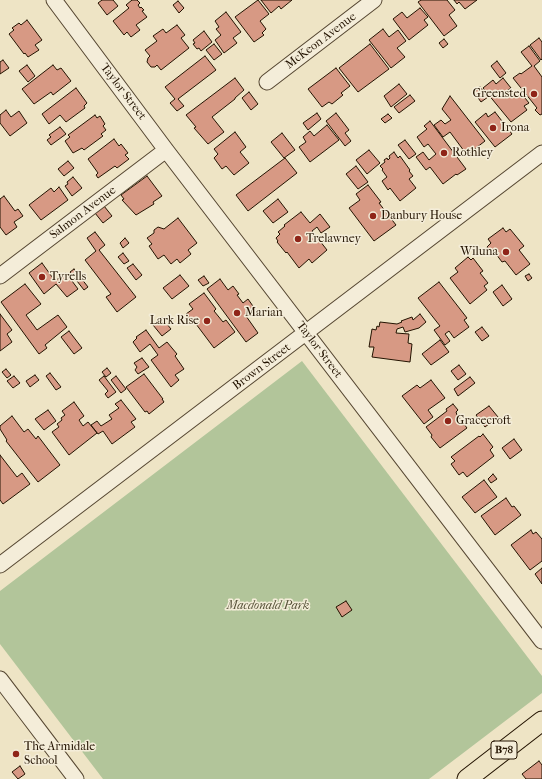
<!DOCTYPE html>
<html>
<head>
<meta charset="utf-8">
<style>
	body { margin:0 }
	canvas { display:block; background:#eee4c5 }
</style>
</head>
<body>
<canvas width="542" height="779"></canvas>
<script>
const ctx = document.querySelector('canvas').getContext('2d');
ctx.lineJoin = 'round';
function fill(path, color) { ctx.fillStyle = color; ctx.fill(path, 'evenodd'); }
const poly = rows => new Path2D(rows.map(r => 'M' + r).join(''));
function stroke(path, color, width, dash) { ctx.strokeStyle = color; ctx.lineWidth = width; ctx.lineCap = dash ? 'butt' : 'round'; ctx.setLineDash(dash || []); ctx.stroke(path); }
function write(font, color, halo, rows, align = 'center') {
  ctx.font = font + ' "IM FELL French Canon",serif'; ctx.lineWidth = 3; ctx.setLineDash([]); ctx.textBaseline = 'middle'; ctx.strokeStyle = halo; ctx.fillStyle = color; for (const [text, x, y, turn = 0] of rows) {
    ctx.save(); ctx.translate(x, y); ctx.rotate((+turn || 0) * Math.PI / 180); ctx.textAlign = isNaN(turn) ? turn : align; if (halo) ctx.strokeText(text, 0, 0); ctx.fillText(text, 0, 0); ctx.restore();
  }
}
fill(poly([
	[302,361,542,676,542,693,429,779,103,779,0,644,0,591]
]), '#b2c59a');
const building = poly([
	[102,0,113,0,118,6,107,15,98,3,102,0],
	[132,0,137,0,140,3,138,5,140,8,141,7,144,10,142,11,147,17,136,25,140,30,131,37,127,32,124,35,113,21,129,8,126,5,132,0],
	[258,0,269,14,260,21,266,29,262,33,264,35,254,42,235,17,258,0],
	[261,0,292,0,281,9,279,6,271,13,261,0],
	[421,0,447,0,455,10,449,15,457,26,444,36,418,2,421,0],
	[454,0,477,0,465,9,459,2,457,4,454,0],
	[178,1,184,8,179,13,173,5,178,1],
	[420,8,428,17,424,20,428,25,409,40,393,19,402,12,407,18,420,8],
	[226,12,241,32,233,38,237,43,224,53,215,40,221,35,216,29,219,27,215,21,226,12],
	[27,20,42,40,35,45,39,50,28,57,25,53,24,54,9,34,14,30,12,28,19,23,21,25,27,20],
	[177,25,185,35,181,38,189,48,161,70,157,65,155,67,151,67,147,62,148,58,150,56,145,50,157,41,153,36,163,29,166,33,177,25],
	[383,29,389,37,398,30,406,41,397,48,405,57,391,68,369,40,383,29],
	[204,31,212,42,201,51,199,48,197,49,193,44,195,43,193,40,204,31],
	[539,38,542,42,542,59,541,60,530,45,539,38],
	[444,39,448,44,443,48,439,43,444,39],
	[214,44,222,54,214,60,206,50,214,44],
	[370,44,389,69,358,92,339,68,370,44],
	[529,46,540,61,534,66,542,77,542,114,540,115,535,110,537,108,513,78,520,73,521,74,532,66,521,52,529,46],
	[205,56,216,70,178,99,184,106,177,111,170,103,175,99,165,87,205,56],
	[3,60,9,68,0,74,0,62,3,60],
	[497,61,506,73,500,78,491,66,497,61],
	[27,65,35,76,28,82,19,71,27,65],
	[53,65,57,70,61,68,71,81,53,95,51,92,34,104,22,89,53,65],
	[336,68,350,86,341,93,343,95,332,104,329,102,322,107,308,89,336,68],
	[235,78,244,90,235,98,235,99,212,117,224,132,208,144,194,128,196,127,186,115,235,78],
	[503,78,511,88,505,92,508,96,513,92,517,96,521,93,529,103,524,106,527,110,511,122,483,88,493,80,496,84,503,78],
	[399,84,407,94,391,107,384,96,399,84],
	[480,87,488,97,481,102,474,92,480,87],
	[76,88,87,103,84,106,85,108,66,122,60,115,49,124,42,114,76,88],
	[249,92,258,104,251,110,242,98,249,92],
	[410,95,415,101,399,113,394,107,410,95],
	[450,96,485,141,467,155,450,132,443,137,434,125,441,120,445,124,451,120,442,109,450,96],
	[6,110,11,117,19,111,27,123,10,136,0,123,0,115,6,110],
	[495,112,512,134,495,147,475,122,486,113,488,117,495,112],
	[317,113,321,119,308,130,303,123,317,113],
	[336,113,349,130,345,133,351,141,345,146,326,121,336,113],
	[388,114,392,118,385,123,381,119,388,114],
	[95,115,97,118,100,116,105,124,103,126,106,130,101,134,103,136,84,150,82,148,73,153,65,141,70,137,68,135,95,115],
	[430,121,466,169,457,175,456,174,443,184,430,167,426,170,416,157,423,152,429,160,436,154,428,144,424,147,417,137,427,129,424,126,430,121],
	[327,125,339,140,310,162,299,147,306,142,303,137,310,131,314,136,327,125],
	[60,127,66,134,51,145,47,140,51,137,49,135,60,127],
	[235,132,246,147,240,152,249,163,234,175,226,166,222,169,214,158,218,154,214,149,235,132],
	[282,133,295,150,284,158,271,142,282,133],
	[114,139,119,146,121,144,128,153,125,155,129,159,117,168,115,166,98,178,96,175,98,173,88,159,114,139],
	[405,140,416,154,409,159,398,145,405,140],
	[369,150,380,163,367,174,356,160,369,150],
	[394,152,398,158,400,156,410,170,409,171,413,176,409,179,416,188,400,201,390,188,388,190,382,181,387,177,382,170,383,169,380,166,385,162,384,160,387,158,388,160,390,158,389,156,394,152],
	[285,158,297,173,248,211,236,195,285,158],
	[68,161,74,168,64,176,58,169,68,161],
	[356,166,368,182,358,189,346,174,356,166],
	[147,176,162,196,153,202,154,204,136,215,122,200,124,199,121,195,147,176],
	[73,177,82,188,72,196,65,186,68,184,67,182,73,177],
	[368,185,381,202,379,203,396,225,374,241,349,208,360,200,356,194,368,185],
	[59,187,68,200,41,220,29,205,51,188,54,192,59,187],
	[4,196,15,211,18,209,23,216,14,222,17,227,6,235,0,227,0,199,4,196],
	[278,199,288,212,273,223,263,211,278,199],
	[104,206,112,216,103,223,95,213,104,206],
	[301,212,310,223,320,214,330,227,321,233,317,227,312,231,327,250,312,263,309,259,299,268,287,252,286,253,277,242,278,241,276,238,280,234,278,232,285,226,284,225,301,212],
	[178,218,197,243,188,250,191,254,180,263,177,259,171,264,164,255,158,259,149,246,152,244,147,238,154,233,154,230,158,227,164,229,178,218],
	[503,228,506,232,510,229,524,246,519,250,530,264,516,275,505,261,502,262,496,254,494,256,487,247,491,243,488,239,503,228],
	[95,232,105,245,99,250,136,297,117,312,106,297,111,294,85,260,96,251,87,238,95,232],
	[125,238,129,243,123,248,120,243,125,238],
	[123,253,129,261,124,264,118,257,123,253],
	[468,257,471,260,473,258,483,271,480,273,488,283,484,286,487,290,470,304,450,278,458,272,455,268,468,257],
	[42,263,55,281,66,273,78,289,67,297,56,284,44,294,29,273,42,263],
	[133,264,142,275,136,280,127,268,133,264],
	[74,269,88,287,84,290,70,272,74,269],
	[529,274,532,278,528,281,525,276,529,274],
	[180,275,189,286,172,299,163,288,180,275],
	[204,276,209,283,203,286,198,280,204,276],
	[220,279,228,290,233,286,239,294,237,295,243,303,248,299,255,309,246,316,258,333,246,342,207,289,220,279],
	[439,282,467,318,464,320,469,327,454,338,449,331,445,334,450,341,445,345,434,330,440,326,418,298,439,282],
	[25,284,41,304,26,315,37,330,58,315,67,327,45,345,47,348,39,354,1,302,25,284],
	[502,285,512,299,503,306,493,292,502,285],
	[204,293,216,309,214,311,223,322,226,320,235,332,214,348,196,324,195,325,186,314,193,309,189,304,204,293],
	[0,314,12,330,7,334,12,342,0,351,0,314],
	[420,314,426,322,419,328,405,332,403,327,397,329,396,333,409,334,408,343,412,344,410,362,372,357,374,347,369,347,372,329,376,330,377,326,379,327,380,322,397,324,402,322,401,321,412,317,413,320,420,314],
	[162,318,171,329,162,336,153,325,162,318],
	[482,327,489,336,482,341,475,332,482,327],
	[146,330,159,348,167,342,177,354,175,356,184,369,175,375,179,380,171,387,151,360,158,355,150,344,140,352,133,342,137,338,136,337,146,330],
	[69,331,82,348,74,354,61,337,69,331],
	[440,340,449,352,431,365,422,354,440,340],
	[142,358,149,367,138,374,135,370,137,367,134,363,142,358],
	[459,365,466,374,458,380,451,371,459,365],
	[107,368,111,373,106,377,102,372,107,368],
	[6,369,11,375,7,378,2,372,6,369],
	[50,373,61,387,56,390,46,376,50,373],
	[144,374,163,399,162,399,164,402,149,414,147,411,145,412,126,387,144,374],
	[35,375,39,380,30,387,26,381,35,375],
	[14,376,20,383,13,388,7,381,14,376],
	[104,376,116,392,108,398,105,394,108,391,99,380,104,376],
	[116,376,126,389,121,393,111,380,116,376],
	[470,377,475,383,458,396,454,389,470,377],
	[431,380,445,398,428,410,433,417,424,424,402,396,417,385,420,388,431,380],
	[121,400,136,419,131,422,135,427,112,444,103,431,98,434,91,425,97,421,101,426,112,419,109,415,119,408,115,404,121,400],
	[74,402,84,416,79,420,83,426,88,422,97,433,69,455,52,432,59,427,57,424,62,420,61,418,65,415,62,411,74,402],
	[453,404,458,410,456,412,457,415,467,428,440,448,431,437,432,435,426,427,447,411,446,409,453,404],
	[489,406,498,417,485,427,476,415,489,406],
	[48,410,56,421,44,430,35,419,48,410],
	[12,416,24,432,28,429,36,439,38,436,60,465,38,482,6,441,7,440,0,429,0,426,12,416],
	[483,434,493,447,490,450,494,456,467,477,463,472,459,475,451,464,455,461,451,457,479,436,480,437,483,434],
	[514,439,522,450,510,459,502,448,514,439],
	[0,455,17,477,22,473,30,484,3,504,0,500,0,455],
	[493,474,497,479,491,483,488,479,493,474],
	[484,480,497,497,475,513,462,497,484,480],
	[506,498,512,507,514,506,521,515,495,535,481,516,506,498],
	[531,530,533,534,536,532,542,539,542,561,530,570,511,545,531,530],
	[542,568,542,584,535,574,542,568],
	[346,601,352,610,342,617,336,607,346,601],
	[539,761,542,765,542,779,526,779,522,774,539,761],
	[20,766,25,774,18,779,12,772,20,766]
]);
fill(building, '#d79984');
stroke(building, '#231301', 1);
const minor = poly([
	[54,0,166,150,542,641],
	[267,82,374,0],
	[0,276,166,150],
	[0,565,542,153],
	[0,679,76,779]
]);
const major = poly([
	[467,779,542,721]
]);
stroke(minor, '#564732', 17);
stroke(major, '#231301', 21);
stroke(minor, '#f4edd9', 15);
stroke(major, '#eee4c5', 19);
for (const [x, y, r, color] of [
	[534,94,4,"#8f2418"],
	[493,128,4,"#8f2418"],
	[444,153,4,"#8f2418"],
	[373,216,4,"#8f2418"],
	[298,239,4,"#8f2418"],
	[506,252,4,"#8f2418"],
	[42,277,4,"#8f2418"],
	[237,313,4,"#8f2418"],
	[207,321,4,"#8f2418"],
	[448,421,4,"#8f2418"],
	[16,754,4,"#8f2418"]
]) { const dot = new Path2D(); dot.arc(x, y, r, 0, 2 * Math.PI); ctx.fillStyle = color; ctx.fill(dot); stroke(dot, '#f4edd9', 1.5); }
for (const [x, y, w] of [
	[504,750,26]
]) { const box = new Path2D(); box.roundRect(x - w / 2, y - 9, w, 18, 3); ctx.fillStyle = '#f4edd9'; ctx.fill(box); stroke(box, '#231301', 1); }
write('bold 11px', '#231301', null, [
	["B78",504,750]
]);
write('12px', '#231301', '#f4edd9', [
	["McKeon Avenue",321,41,-37],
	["Taylor Street",123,92,53],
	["Salmon Avenue",83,213,-37],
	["Taylor Street",319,350,53],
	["Brown Street",262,367,-37]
]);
write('12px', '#231301', '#f4edd9', [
	["Greensted",526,94,"right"],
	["Irona",501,128],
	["Rothley",452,153],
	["Danbury House",381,216],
	["Trelawney",306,239],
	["Wiluna",498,252,"right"],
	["Tyrells",50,277],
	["Marian",245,313],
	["Lark Rise",199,321,"right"],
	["Gracecroft",456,421],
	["The Armidale",24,747],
	["School",24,761]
], 'left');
write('italic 12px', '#555137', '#f4edd9', [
	["Macdonald Park",268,606]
]);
</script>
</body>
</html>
